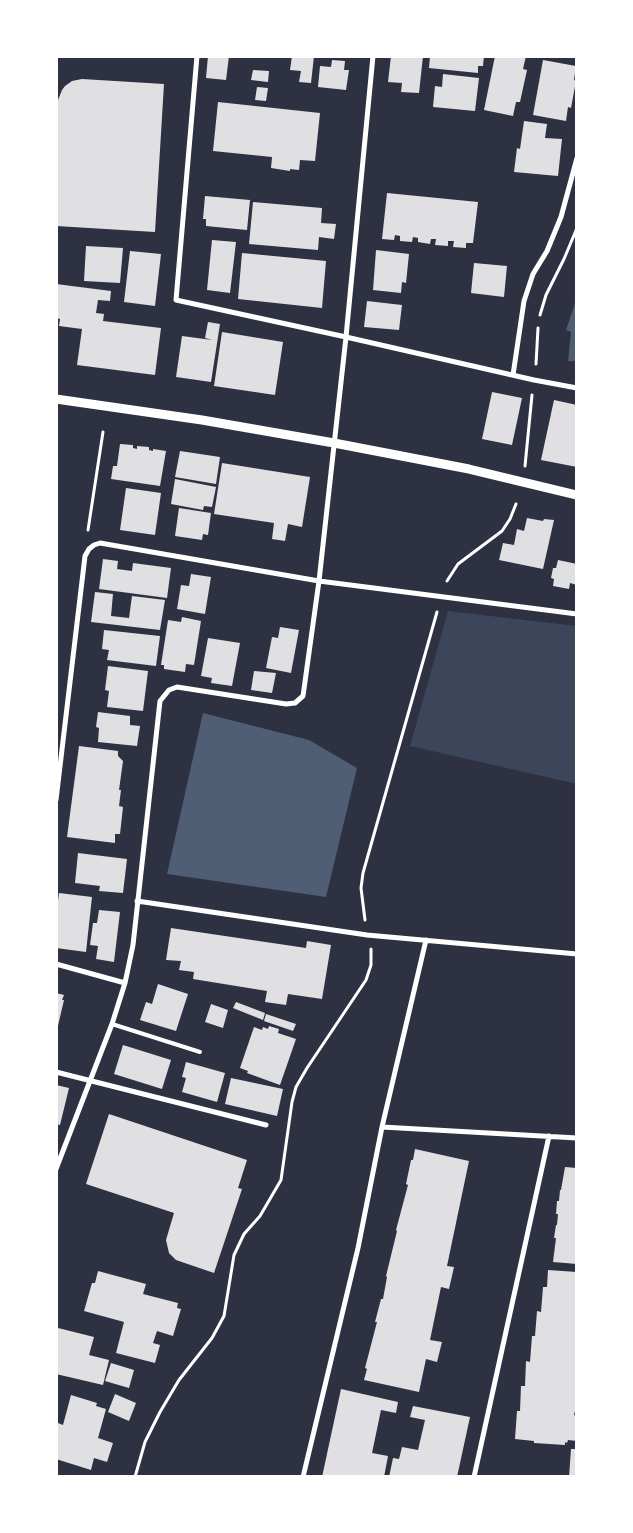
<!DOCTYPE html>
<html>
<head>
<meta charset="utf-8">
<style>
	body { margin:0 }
	#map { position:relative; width:633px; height:1533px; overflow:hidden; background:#2d3142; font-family:"Work Sans",sans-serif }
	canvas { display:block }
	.frame { position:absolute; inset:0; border:58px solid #fff; pointer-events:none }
</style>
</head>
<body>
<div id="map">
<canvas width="633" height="1533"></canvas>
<div class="frame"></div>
</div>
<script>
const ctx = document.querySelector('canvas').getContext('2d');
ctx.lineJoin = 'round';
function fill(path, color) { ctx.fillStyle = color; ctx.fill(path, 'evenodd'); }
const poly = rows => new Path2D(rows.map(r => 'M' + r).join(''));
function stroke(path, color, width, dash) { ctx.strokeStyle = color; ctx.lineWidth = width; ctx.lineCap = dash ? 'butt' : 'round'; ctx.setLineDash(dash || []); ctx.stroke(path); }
fill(poly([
	[448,611,577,626,577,784,410,746]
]), '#3c4559');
fill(poly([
	[577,297,577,361,568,361,571,332,566,330],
	[203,713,309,740,357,768,326,897,167,874]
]), '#4f5d75');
fill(poly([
	[208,56,229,56,226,80,206,78],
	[292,56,314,56,311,83,299,82,301,71,290,70],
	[391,56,423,56,419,93,401,92,402,83,388,82],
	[430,56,484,56,483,66,478,66,478,73,429,68],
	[495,56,526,56,523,69,527,70,520,102,516,102,513,116,484,110],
	[332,60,345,61,344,70,349,70,346,90,318,87,320,66,331,67],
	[543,60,576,66,574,80,576,81,571,108,568,107,566,121,533,115],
	[253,70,269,71,268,82,251,80],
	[443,74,479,78,475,111,433,107,435,86,442,87],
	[82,79,164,84,155,232,56,226,56,128,58,100,62,90,65,86,72,81],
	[257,87,268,88,266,101,255,100],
	[218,102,320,113,315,161,300,160,299,170,290,169,290,171,271,168,272,157,213,151],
	[524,121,547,124,545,138,562,139,558,176,514,172,517,148,520,149],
	[387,193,478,202,473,243,466,243,466,248,453,247,454,241,448,241,448,246,435,245,436,239,431,239,430,244,418,242,418,238,413,237,412,242,400,241,400,236,395,235,394,240,382,239],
	[205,196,250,200,247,230,206,226,206,219,203,219],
	[253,202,322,208,321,223,336,224,334,239,319,237,318,250,249,244],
	[212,240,236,242,230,293,207,290],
	[86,246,123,248,120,283,84,281],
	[376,250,409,254,406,283,402,282,401,293,373,290],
	[130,251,161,254,155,306,124,302],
	[242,253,326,261,322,308,238,299],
	[474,263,507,266,504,297,471,293],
	[56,284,111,291,110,301,98,300,96,313,104,314,103,321,161,328,155,375,77,365,82,329,59,326,60,319,56,318],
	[367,301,402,305,399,330,364,327],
	[208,322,220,324,211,382,176,377,182,336,212,340,205,338],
	[222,332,283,342,275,395,214,386],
	[492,392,522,398,512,445,482,439],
	[554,400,577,405,577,467,541,460],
	[120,444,133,445,133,448,137,449,137,446,149,447,149,450,153,451,153,449,166,451,160,486,111,479,113,466,117,466],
	[180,451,220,457,216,484,175,477],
	[222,463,310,477,302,527,288,524,285,541,272,539,274,523,214,514],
	[175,479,216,487,212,507,204,506,203,510,171,504],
	[126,488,161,493,155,535,120,530],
	[179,508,211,513,208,535,203,534,202,540,175,536],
	[527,518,543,521,544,519,554,520,543,569,499,560,503,543,514,545,517,529,524,531],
	[103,559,118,561,117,569,132,571,133,563,171,568,167,598,99,589],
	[558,560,577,564,577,585,570,583,569,589,553,586,554,579,551,578,553,568,556,568],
	[191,574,211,577,205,614,177,609,181,585,189,586],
	[95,592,113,594,111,616,129,618,132,596,165,600,160,630,91,622],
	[182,617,201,621,194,665,186,664,185,672,164,669,164,665,161,665,168,620,181,622],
	[280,627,299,630,291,673,266,668,272,637,278,638],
	[104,630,160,636,156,666,107,660,109,650,102,649],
	[208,638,240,643,232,686,211,683,212,678,201,676],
	[108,666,148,671,143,711,107,707,109,691,105,690],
	[254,671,276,673,272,693,251,690],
	[98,712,130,716,130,725,140,726,137,746,98,742,99,728,96,727],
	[79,746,118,751,118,756,123,761,119,790,121,790,119,806,123,807,120,834,115,834,115,843,67,837],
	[78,853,127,859,123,893,99,891,100,886,75,883],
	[59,893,92,897,86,952,56,948,56,917],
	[99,910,120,912,114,962,96,959,98,946,90,945,93,923,97,923],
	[171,928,306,948,307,941,331,945,322,999,288,994,286,1005,265,1002,267,991,193,979,194,972,179,970,181,961,166,960],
	[158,984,188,994,176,1031,140,1020,146,1002,152,1004],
	[56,993,64,995,62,1000,64,1000,57,1030],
	[236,1002,265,1013,263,1020,233,1008],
	[211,1004,228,1010,223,1028,205,1022],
	[266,1014,296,1024,293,1031,264,1021],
	[269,1026,279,1029,278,1033,296,1039,280,1085,247,1073,248,1071,240,1068,254,1027,262,1030,263,1027,268,1029],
	[123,1045,171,1060,162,1089,114,1074],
	[186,1062,225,1073,217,1102,182,1092,186,1078,182,1077],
	[231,1078,283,1089,277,1116,225,1104],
	[56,1085,69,1088,60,1125,56,1124],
	[109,1114,247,1160,238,1188,242,1189,214,1273,176,1260,169,1253,166,1240,174,1213,86,1184],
	[415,1149,469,1161,447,1266,454,1267,449,1289,441,1287,430,1340,442,1342,437,1362,426,1359,419,1392,364,1380,367,1369,365,1368,377,1322,375,1322,381,1299,383,1299,387,1277,386,1276,397,1231,396,1230,408,1185,406,1184,411,1160,413,1160],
	[565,1167,577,1168,577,1264,553,1262,556,1238,554,1238,556,1225,557,1225,558,1214,556,1214,557,1201,559,1201,560,1190,561,1190],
	[548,1270,577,1272,577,1403,574,1415,577,1416,577,1441,568,1440,567,1443,565,1442,565,1445,534,1443,534,1441,515,1439,517,1411,520,1411,521,1386,525,1386,526,1361,530,1362,532,1336,535,1336,537,1311,541,1312,543,1287,547,1287],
	[98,1271,146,1284,143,1294,178,1303,177,1308,181,1309,173,1336,157,1331,153,1343,160,1345,155,1363,116,1353,124,1322,84,1311,92,1283,95,1283],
	[58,1328,94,1337,89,1355,109,1360,103,1385,56,1374,56,1335],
	[111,1363,134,1370,129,1388,105,1381],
	[341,1389,398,1402,396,1413,381,1410,372,1453,388,1456,384,1477,322,1477],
	[115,1394,136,1403,129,1421,108,1412],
	[71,1395,97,1403,96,1406,106,1409,98,1438,113,1443,107,1462,94,1458,91,1470,56,1459,56,1428,58,1423,63,1425],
	[413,1406,470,1417,457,1477,389,1477,393,1458,399,1459,402,1447,418,1450,425,1420,410,1417],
	[571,1449,577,1449,577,1477,569,1477]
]), '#e0e0e3');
stroke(poly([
	[540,315,546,295,564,259,577,228],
	[536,364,538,328],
	[525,466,532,395],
	[88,530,103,432],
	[447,581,458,564,502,531,510,519,516,504],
	[365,920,361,888,363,873,437,612],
	[135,1477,145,1442,160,1412,179,1380,212,1338,224,1316,234,1255,244,1234,260,1216,281,1180,292,1102,296,1087,307,1068,366,980,371,965,371,949]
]), '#fff', 3);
stroke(poly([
	[112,1024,200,1052]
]), '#fff', 4);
stroke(poly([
	[197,56,176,300,346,337,534,380,577,388],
	[513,375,524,301,533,274,547,251,561,217,577,158],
	[56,800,85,556,89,549,94,545,100,543,319,581,577,614],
	[137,901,367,935,577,954],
	[56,964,125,983],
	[56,1072,266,1125],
	[382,1127,577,1138],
	[56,1169,112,1024,125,983,133,945,160,701,169,690,177,687,286,704,295,703,303,696,319,581,346,337,373,56],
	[303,1477,358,1248,382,1127,426,940],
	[474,1477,549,1136]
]), '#fff', 5);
stroke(poly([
	[56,399,202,420,334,443,469,469,577,495]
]), '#fff', 9);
</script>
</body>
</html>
